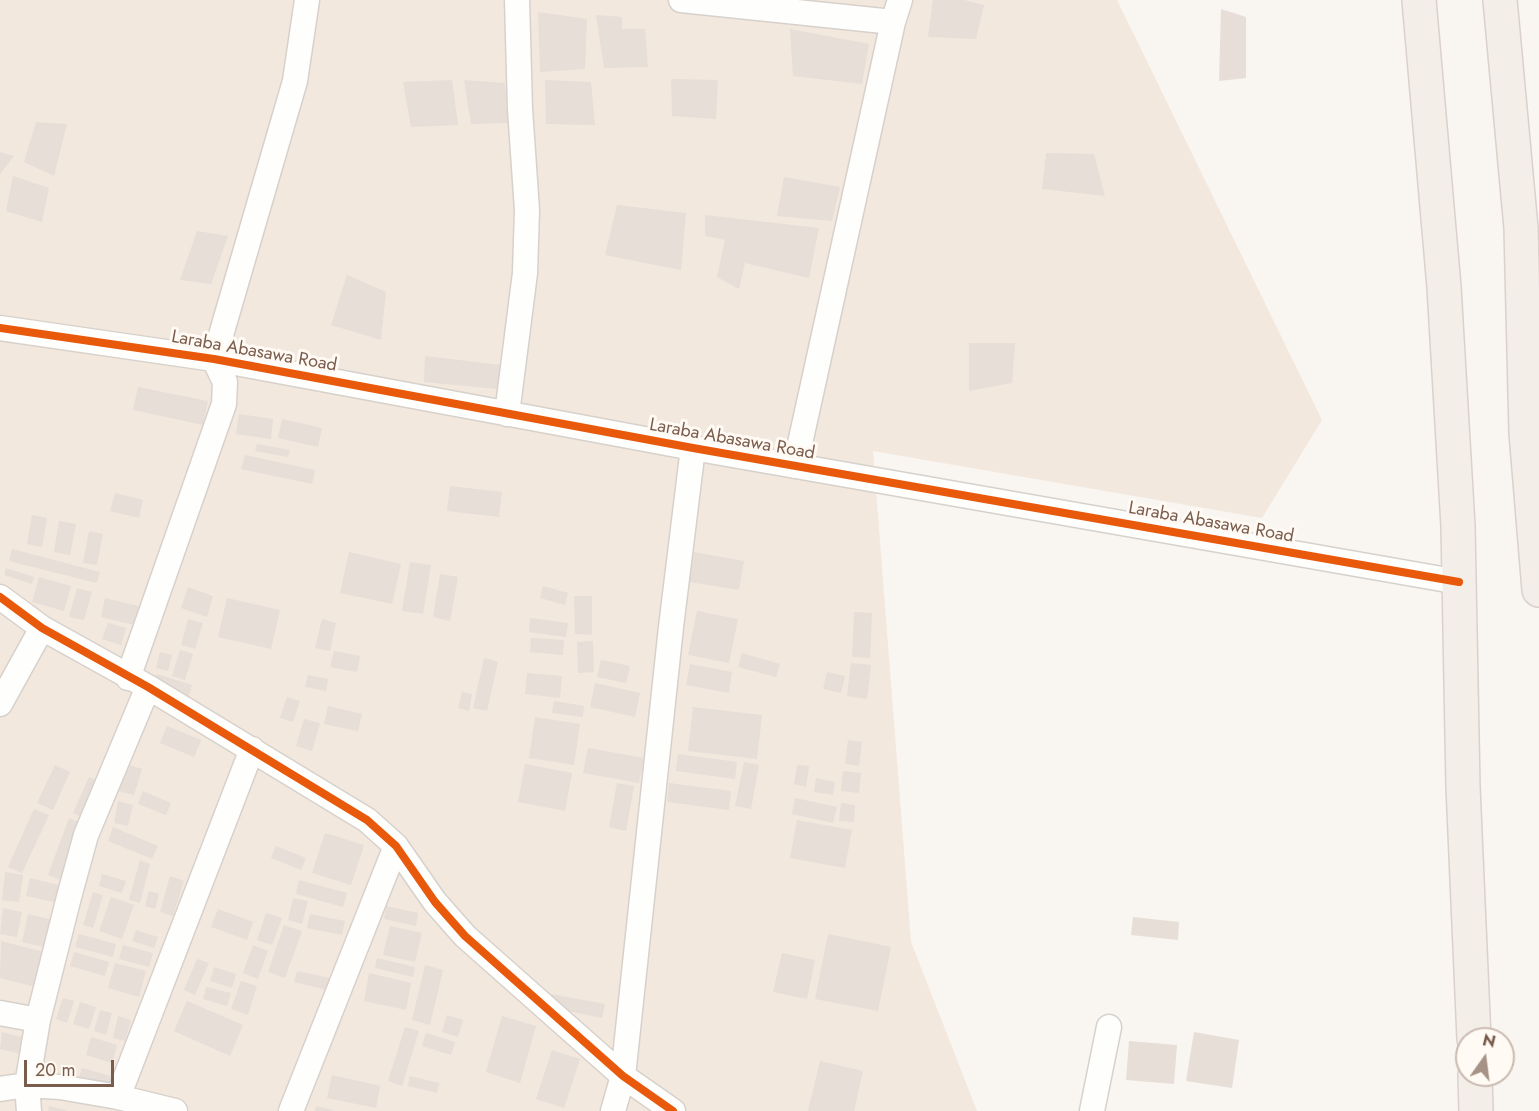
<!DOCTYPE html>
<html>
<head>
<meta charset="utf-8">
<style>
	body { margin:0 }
	#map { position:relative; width:1539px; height:1111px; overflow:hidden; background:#f9f5f0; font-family:Jost,sans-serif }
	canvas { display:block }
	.north { position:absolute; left:1455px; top:1027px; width:60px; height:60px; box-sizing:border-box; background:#fffaf3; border:2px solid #cabbb1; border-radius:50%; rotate:14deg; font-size:16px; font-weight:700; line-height:24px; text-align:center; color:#7a5c4d }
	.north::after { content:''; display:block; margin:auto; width:21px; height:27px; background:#a69286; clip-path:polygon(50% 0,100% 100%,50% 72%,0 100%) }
	.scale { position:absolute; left:24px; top:1060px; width:90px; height:27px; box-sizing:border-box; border:3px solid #7a5c4d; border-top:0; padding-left:8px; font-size:18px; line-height:21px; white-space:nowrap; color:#7a5c4d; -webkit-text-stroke:4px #fffaf3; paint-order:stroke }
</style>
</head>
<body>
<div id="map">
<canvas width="1539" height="1111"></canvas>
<div class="north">N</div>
<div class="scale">20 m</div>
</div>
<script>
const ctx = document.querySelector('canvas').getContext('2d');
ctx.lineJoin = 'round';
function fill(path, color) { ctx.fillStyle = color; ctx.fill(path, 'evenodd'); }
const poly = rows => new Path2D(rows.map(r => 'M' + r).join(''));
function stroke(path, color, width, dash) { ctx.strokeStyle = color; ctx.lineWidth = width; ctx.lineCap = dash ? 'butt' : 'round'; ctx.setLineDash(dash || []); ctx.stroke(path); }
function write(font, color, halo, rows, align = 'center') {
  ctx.font = font + ' Jost,sans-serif'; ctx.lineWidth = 6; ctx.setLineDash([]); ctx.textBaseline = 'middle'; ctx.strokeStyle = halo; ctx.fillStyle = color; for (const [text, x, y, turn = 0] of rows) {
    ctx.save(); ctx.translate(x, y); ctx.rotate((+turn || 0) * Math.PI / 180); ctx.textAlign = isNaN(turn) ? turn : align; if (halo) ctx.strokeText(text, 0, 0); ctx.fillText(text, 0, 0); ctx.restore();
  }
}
fill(poly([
	[0,0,1117,0,1322,420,1262,518,873,451,911,942,977,1111,0,1111]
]), '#f2e8de');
fill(poly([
	[933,0,964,0,984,5,976,39,928,37],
	[1221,9,1246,17,1246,78,1219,81],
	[538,12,587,19,585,69,540,72],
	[596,15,622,17,622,29,645,29,648,67,604,68],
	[790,29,869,44,862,84,793,76],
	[671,79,718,80,716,119,672,116],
	[452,80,458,125,411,127,403,82],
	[464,80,505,83,508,123,471,124],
	[545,80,591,82,595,125,546,124],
	[36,122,67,124,54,176,24,162],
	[0,152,14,156,0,174],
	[1046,153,1094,154,1105,196,1042,189],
	[13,176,49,188,42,222,6,211],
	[784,177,840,187,832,221,777,216],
	[617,205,686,213,681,270,605,255],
	[705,215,819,228,809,278,745,263,739,289,717,277,725,240,705,236],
	[197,231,228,236,211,284,180,280],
	[347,275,386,292,381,340,331,325],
	[969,343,1015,343,1012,383,969,391],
	[425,356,501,365,498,389,424,382],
	[138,387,208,401,203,425,133,410],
	[239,414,273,419,271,439,236,434],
	[282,419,322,428,318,447,278,438],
	[257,444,290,450,288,457,255,451],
	[245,455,315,470,312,484,241,469],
	[450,486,502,492,499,517,447,511],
	[115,493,143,500,139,518,110,511],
	[32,515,47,518,42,547,27,544],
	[59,521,76,524,70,555,54,552],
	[89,531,103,534,97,565,83,563],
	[12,549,100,572,97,583,9,561],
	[349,552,401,564,392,604,340,593],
	[694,552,744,561,739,590,689,582],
	[410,562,431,565,423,614,402,611],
	[6,568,34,577,32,584,4,575],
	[440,574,458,577,450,621,433,617],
	[39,577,71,586,64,611,32,602],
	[543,586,568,593,565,605,540,598],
	[188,587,213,596,207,617,181,608],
	[77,588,92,592,84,620,69,617],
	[574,596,592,596,592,635,575,634],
	[105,598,147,608,143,627,101,617],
	[227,598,280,610,271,649,218,637],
	[697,611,738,619,729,663,688,655],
	[854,612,872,613,870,658,852,657],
	[530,618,568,623,566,637,529,632],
	[188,619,203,623,195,649,181,645],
	[322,619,336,623,330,651,315,648],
	[108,623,126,628,121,645,102,639],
	[531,638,564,640,563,655,530,652],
	[593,641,594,672,578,673,577,642],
	[180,650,193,654,185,680,172,676],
	[334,651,360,656,357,672,330,667],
	[160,652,172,655,168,671,156,668],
	[742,653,780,664,776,677,738,667],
	[484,658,498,662,487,711,473,708],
	[601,660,630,666,626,683,597,677],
	[851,663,871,665,867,699,847,696],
	[690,664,732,672,729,693,686,685],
	[827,672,845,676,841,693,823,689],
	[527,673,562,676,560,698,525,694],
	[157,674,192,685,188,698,153,687],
	[308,675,328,679,326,691,305,687],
	[595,683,640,693,635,717,590,707],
	[462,692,472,694,469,711,458,708],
	[287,697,300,701,293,722,280,718],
	[554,701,584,706,583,717,552,713],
	[328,706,362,714,358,731,324,724],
	[693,707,762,715,757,759,688,751],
	[535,717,580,724,574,765,529,758],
	[304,719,320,723,312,751,296,746],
	[167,726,201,740,194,757,160,743],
	[848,740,862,742,859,766,845,764],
	[588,748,644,758,639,783,583,773],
	[678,754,737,762,735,779,676,771],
	[744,762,759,765,751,809,735,806],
	[126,764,142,769,134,795,118,791],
	[525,764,572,773,565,811,518,802],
	[55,765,70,772,53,810,37,803],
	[797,765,809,766,806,787,794,784],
	[843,771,861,773,859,793,841,791],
	[89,777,100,782,84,818,73,813],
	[816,778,835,782,833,795,814,792],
	[617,783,634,786,626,831,609,827],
	[669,783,731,791,729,810,667,802],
	[143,791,171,803,166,815,138,804],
	[795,798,837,807,833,823,792,814],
	[118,801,133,805,128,826,114,823],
	[841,803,855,805,854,822,839,821],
	[34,809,49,815,22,873,8,867],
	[69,818,86,825,65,882,48,875],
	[797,820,852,830,845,868,790,858],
	[113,827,158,846,152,859,108,841],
	[325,833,364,845,351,885,312,873],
	[276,846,306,858,301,870,271,858],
	[140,860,150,864,140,903,129,900],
	[5,872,23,875,19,902,2,900],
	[102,874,126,881,122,893,99,886],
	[170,876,184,881,173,916,160,912],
	[30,878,62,886,58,903,26,896],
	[299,880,347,893,343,907,296,894],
	[149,891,159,894,155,909,145,906],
	[93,892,103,895,93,928,83,925],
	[111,897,134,905,122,939,99,931],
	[293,898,308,901,302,924,288,920],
	[386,906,418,913,416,926,384,919],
	[3,908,22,912,17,937,0,934],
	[218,909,253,922,247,940,211,927],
	[266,913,282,918,272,945,257,940],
	[28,914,54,920,48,948,22,942],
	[310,914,345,921,342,935,307,928],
	[1133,917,1179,922,1178,940,1131,935],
	[284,925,302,931,285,978,268,972],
	[390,926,422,933,415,962,383,955],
	[136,930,158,937,154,948,132,941],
	[79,934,116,944,113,957,75,947],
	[828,934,891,947,878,1011,815,999],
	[1,941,48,953,39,988,0,978],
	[123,945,153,953,149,967,119,959],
	[253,945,268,951,258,979,243,973],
	[74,952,109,962,105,976,70,966],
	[782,953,815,960,807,999,773,992],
	[377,958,415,967,413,977,375,968],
	[197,959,209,963,195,995,184,990],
	[115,963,146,971,139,997,108,988],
	[425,965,443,970,430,1025,412,1020],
	[214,967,236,974,232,988,210,981],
	[297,971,330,978,327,990,294,982],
	[369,973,411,983,406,1010,364,1001],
	[241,981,257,986,248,1015,231,1009],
	[206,987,231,993,227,1006,203,999],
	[551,994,605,1004,602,1018,549,1007],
	[63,998,74,1001,67,1023,56,1019],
	[187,1001,243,1025,230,1056,174,1031],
	[80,1002,96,1007,89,1029,73,1024],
	[100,1010,112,1013,106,1035,94,1031],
	[447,1015,463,1020,458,1037,442,1032],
	[118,1016,131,1020,125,1041,113,1038],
	[502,1016,536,1026,520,1083,486,1072],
	[405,1027,419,1031,402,1086,388,1081],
	[2,1032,26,1038,23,1054,0,1049],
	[1194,1032,1239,1040,1232,1088,1186,1081],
	[426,1033,455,1042,451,1055,422,1046],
	[91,1037,117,1045,112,1063,86,1055],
	[1129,1041,1177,1045,1174,1084,1126,1080],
	[552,1050,580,1059,564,1108,536,1099],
	[820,1061,863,1071,854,1111,808,1111],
	[82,1068,111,1076,108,1086,79,1078],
	[332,1075,380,1086,376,1108,327,1098],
	[410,1076,439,1083,437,1093,408,1086],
	[49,1106,66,1110,66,1111,48,1111],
	[316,1106,333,1110,332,1111,315,1111]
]), '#e6ded7');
const street = poly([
	[681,0,893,22],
	[0,328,214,359,693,448,1459,582],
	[507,414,525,273,527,210,520,109,517,0],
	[795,466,893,22,900,0],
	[0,597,42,628,148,687,367,820,396,846,435,902,465,936,623,1076,673,1111],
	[128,678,224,404,225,382,214,359,295,81,307,0],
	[0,704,42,628],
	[0,1013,38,1020],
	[0,1089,27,1085,60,1087,118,1097,175,1111],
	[118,1097,252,749],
	[29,1111,27,1085,38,1020,69,897,86,835,148,687],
	[291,1111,396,846],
	[613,1111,623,1076,671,627,693,448],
	[1092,1111,1109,1027]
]);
const primary = poly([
	[1419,0,1444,287,1458,526,1463,787,1474,1039],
	[1500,0,1521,228,1526,433,1539,590],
	[1475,1075,1476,1111]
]);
stroke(street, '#d7d1cb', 27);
stroke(primary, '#dad1cc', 36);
stroke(street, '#fefefd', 24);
stroke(primary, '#f3eee8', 33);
stroke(poly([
	[0,328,214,359,693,448,1459,582],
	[0,597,42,628,148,687,367,820,396,846,435,902,465,936,623,1076,673,1111]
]), '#e8590c', 8);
write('18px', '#7a5c4d', '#fffaf3', [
	["Laraba Abasawa Road",254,352,10],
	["Laraba Abasawa Road",732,440,10],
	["Laraba Abasawa Road",1211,523,10]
]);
</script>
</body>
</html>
